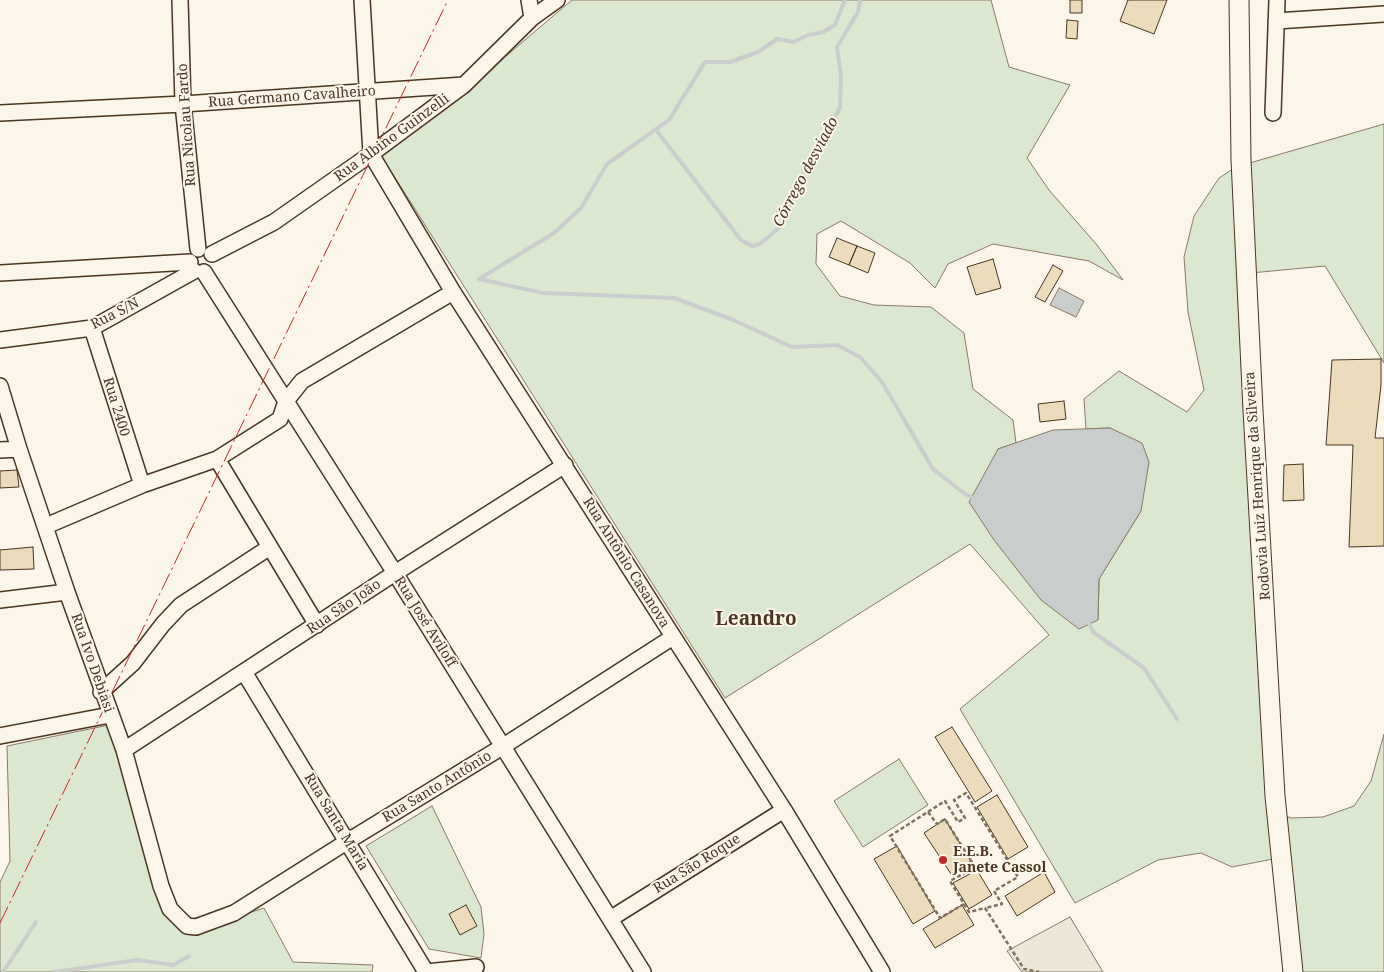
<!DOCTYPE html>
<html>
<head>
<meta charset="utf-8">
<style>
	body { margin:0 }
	canvas { display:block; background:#fbf6e9 }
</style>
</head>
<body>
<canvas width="1384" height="972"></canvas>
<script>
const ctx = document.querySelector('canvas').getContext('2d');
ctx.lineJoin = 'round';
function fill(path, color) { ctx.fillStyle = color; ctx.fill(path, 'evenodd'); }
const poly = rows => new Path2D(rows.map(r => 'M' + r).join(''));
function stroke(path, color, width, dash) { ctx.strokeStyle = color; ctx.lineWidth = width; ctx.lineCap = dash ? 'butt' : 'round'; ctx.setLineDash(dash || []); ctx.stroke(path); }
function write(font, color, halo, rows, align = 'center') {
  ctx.font = font + ' "Noto Serif",serif'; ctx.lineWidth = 4; ctx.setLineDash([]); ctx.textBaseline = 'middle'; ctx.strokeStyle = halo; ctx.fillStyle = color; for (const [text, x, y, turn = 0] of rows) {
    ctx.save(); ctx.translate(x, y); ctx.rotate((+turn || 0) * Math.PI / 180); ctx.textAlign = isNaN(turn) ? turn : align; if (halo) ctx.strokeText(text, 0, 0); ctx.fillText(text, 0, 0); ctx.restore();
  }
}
const green = poly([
	[572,0,991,0,1009,67,1070,85,1027,158,1049,190,1097,245,1123,280,1089,261,993,244,948,264,935,288,910,263,841,221,817,234,816,264,840,296,874,305,931,307,964,333,973,389,1013,420,1016,443,998,449,1098,620,1099,579,1141,511,1110,428,1086,429,1084,399,1119,371,1187,412,1204,390,1188,312,1184,257,1194,216,1219,178,1236,167,1384,124,1384,363,1325,266,1240,274,1270,810,1291,818,1323,817,1354,806,1371,781,1384,734,1384,972,1283,972,1273,859,1232,867,1201,853,1158,860,1075,903,960,709,1049,635,970,544,725,698,380,154,479,79,572,0],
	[109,725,115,739,157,890,196,930,264,908,293,962,373,965,372,972,0,972,0,882,10,861,7,746,109,725],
	[899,759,928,805,863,847,834,801,899,759],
	[432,806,481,907,484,934,481,958,429,949,366,846,432,806]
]);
fill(green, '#dce7d0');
stroke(green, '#887966', 1);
const parking = poly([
	[1070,917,1103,972,1022,972,1007,951,1070,917]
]);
fill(parking, '#ede7d9');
stroke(parking, '#887966', 1);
const water = poly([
	[1059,288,1084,301,1076,317,1050,305,1059,288],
	[1110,428,1142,443,1149,462,1141,511,1099,579,1098,620,1079,629,1041,600,994,540,969,502,998,449,1053,430,1110,428]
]);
fill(water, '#c9cecd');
stroke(water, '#887966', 1);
stroke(poly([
	[656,130,741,240,752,246,760,244,780,227,810,158,840,108,841,77,837,47,858,12,860,0],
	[479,279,543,293,674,298,731,319,792,347,837,345,860,357,882,382,933,469,965,494,975,499],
	[479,279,554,233,581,208,607,164,669,120,705,62,730,62,758,52,777,39,794,42,808,35,823,32,835,25,845,0],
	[1088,621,1093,632,1144,668,1177,719],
	[3,972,36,922],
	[54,972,137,960,174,965,189,956]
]), '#c9cecd', 4);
const building = poly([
	[1070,0,1082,0,1082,13,1070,13,1070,0],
	[1128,0,1167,0,1154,34,1120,21,1128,0],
	[1067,20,1078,21,1077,39,1066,38,1067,20],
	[837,238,857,246,849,265,829,257,837,238],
	[857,246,875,253,868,273,849,265,857,246],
	[993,259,1001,288,976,295,967,267,993,259],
	[1053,265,1063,271,1045,302,1035,297,1053,265],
	[1381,359,1381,385,1375,438,1384,438,1384,546,1349,547,1353,445,1326,445,1332,360,1381,359],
	[1064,401,1066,419,1040,422,1038,404,1064,401],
	[1303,464,1304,500,1283,501,1284,465,1303,464],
	[17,470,19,487,0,488,0,471,17,470],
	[33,547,34,569,0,570,0,550,33,547],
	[952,727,992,791,975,802,935,737,952,727],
	[997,795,1028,847,1008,859,977,807,997,795],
	[945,819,971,861,951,874,924,833,945,819],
	[897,846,935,911,913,924,874,859,897,846],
	[977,870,992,895,969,909,953,883,977,870],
	[1044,872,1055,892,1017,916,1005,896,1044,872],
	[466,905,477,926,460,935,449,914,466,905],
	[962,905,974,925,935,948,923,929,962,905]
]);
fill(building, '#ecdcbc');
stroke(building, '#4a3520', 1);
const minor = poly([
	[180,0,183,104,198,249],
	[362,0,371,154,453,292,784,810,882,972],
	[529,0,532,18],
	[1276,21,1384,14],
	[0,113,183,104,464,85],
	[1273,113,1277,0],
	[212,254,274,222,371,154,464,85,532,18,557,0],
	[204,272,395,573,643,972],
	[0,273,190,262],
	[92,328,142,485],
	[0,340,92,328,194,271],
	[0,386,19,449,67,592,124,750,161,886,170,909,187,926,196,927,234,913,348,841,502,747,673,637],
	[0,450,19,449],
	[217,459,317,625],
	[46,526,142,485,217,459,280,419,286,401,302,381,453,292],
	[0,600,67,592],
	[244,672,426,972],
	[101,692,133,663,163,624,181,605,270,547],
	[0,736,110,715],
	[124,750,395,573,565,465],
	[610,919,784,810],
	[426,972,476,967]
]);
const major = poly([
	[1239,0,1241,160,1253,410,1275,796,1293,972]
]);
stroke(minor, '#4a3520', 18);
stroke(major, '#4a3520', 21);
stroke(poly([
	[928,812,937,824,945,819,975,867,950,881,969,912,985,908,1024,969,1039,972],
	[964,904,940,918,890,836,945,801,958,822,965,818,954,800,966,793,1018,877,994,891,1002,904,985,908]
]), '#7f6f5c', 2.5, [4, 2.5]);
stroke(minor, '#fbf6e9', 15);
stroke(major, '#fbf6e9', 19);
stroke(poly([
	[0,923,448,0]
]), '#c62828', 1, [18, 4, 2.5, 4]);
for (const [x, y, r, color] of [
	[943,860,5,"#c62828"]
]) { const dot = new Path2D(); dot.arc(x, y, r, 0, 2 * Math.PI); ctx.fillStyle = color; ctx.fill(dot); stroke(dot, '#fbf6e9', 2); }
write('14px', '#4a3520', '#fbf6e9', [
	["Rua Germano Cavalheiro",292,97,-4],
	["Rua Nicolau Fardo",187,125,-94],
	["Rua Albino Guinzelli",392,138,-36],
	["Rua S/N",115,314,-27],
	["Rua 2400",116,407,73],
	["Rodovia Luiz Henrique da Silveira",1258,486,-94],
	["Rua Antônio Casanova",626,563,58],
	["Rua São João",344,607,-34],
	["Rua José Aviloff",425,622,58],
	["Rua Ivo Debiasi",92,663,71],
	["Rua Santo Antônio",437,787,-31],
	["Rua Santa Maria",336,822,59],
	["Rua São Roque",697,864,-32]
]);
write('bold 14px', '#4a3520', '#fbf6e9', [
	["E.E.B.",953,852],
	["Janete Cassol",953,868]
], 'left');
write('italic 15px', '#4a3520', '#fbf6e9', [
	["Córrego desviado",806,172,-62]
]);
write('bold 19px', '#4a3520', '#fbf6e9', [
	["Leandro",756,620]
]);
</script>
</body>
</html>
